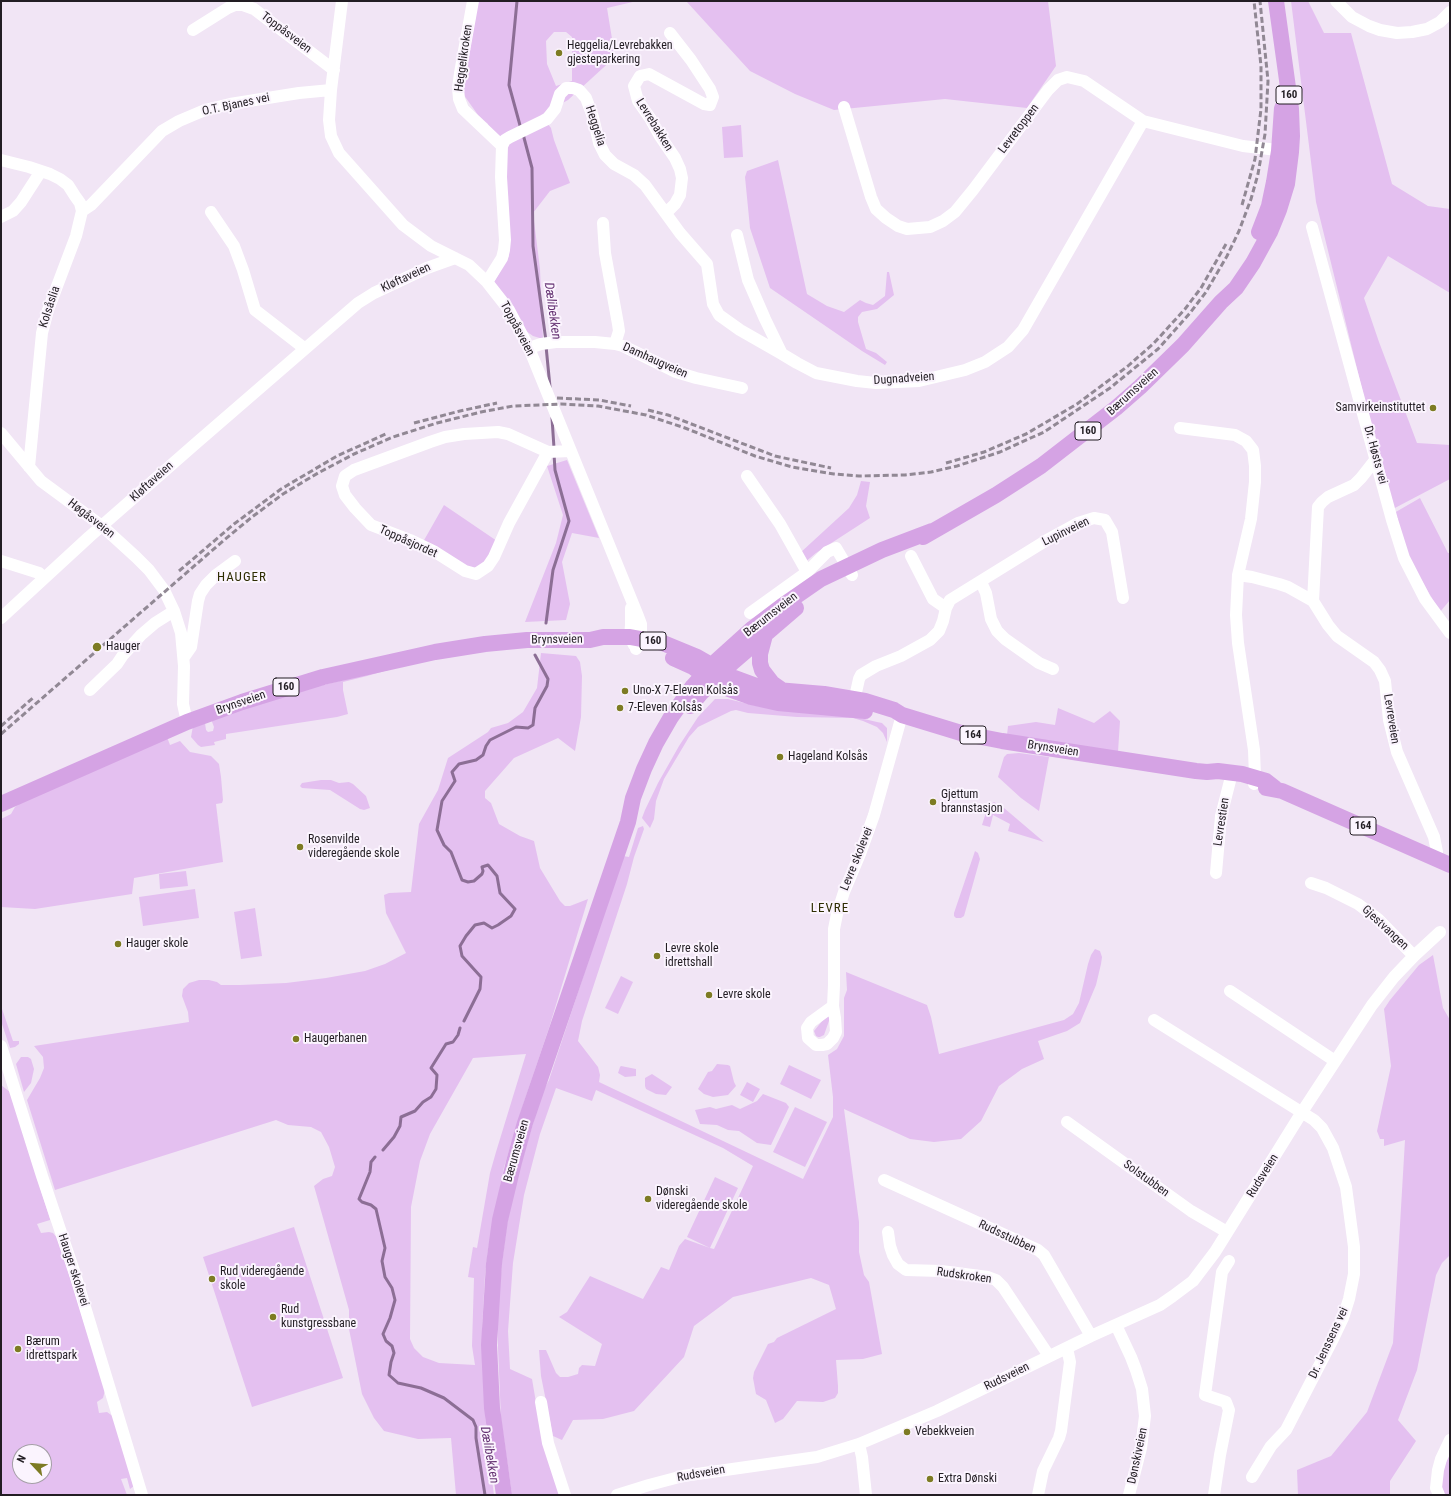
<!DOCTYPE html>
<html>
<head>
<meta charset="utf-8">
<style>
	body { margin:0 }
	#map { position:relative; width:1451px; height:1496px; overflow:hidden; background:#f1e5f5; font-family:"Roboto Condensed",sans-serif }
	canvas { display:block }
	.frame { position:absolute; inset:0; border:2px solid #221d23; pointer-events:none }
	.north { position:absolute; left:12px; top:1444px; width:40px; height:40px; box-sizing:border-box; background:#fbf4fe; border:1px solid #a49ea6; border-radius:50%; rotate:296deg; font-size:11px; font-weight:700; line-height:16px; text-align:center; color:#221d23 }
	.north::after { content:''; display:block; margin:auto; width:14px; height:18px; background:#7d7b23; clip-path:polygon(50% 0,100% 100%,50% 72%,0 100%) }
</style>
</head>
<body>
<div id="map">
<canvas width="1451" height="1496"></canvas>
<div class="frame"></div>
<div class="north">N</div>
</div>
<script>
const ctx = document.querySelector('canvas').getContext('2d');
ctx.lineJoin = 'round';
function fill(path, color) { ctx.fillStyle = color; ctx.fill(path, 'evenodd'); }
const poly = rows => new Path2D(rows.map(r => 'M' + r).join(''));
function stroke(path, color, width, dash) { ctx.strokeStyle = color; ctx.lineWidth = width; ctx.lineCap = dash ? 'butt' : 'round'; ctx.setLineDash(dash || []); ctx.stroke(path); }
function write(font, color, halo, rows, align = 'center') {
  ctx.font = font + ' "Roboto Condensed",sans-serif'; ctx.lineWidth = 4; ctx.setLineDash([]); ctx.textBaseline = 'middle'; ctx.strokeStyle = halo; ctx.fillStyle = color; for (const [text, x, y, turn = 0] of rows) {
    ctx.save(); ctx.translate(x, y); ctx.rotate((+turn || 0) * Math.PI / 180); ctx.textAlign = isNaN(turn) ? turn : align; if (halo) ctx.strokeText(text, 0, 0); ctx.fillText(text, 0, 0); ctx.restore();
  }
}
fill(poly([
	[475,1,637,1,607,8,615,57,568,100,541,115,551,128,554,140,570,183,550,191,533,213,540,269,543,339,533,336,526,331,494,282,509,256,501,137,489,130,488,124,478,115,461,91],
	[554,32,566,32,572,37,572,81,556,86,547,64,546,41],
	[686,1,1048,1,1056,66,1027,108,945,99,834,110,795,94,750,71],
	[1291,1,1308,1,1324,33,1351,33,1392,184,1428,206,1450,209,1450,293,1388,256,1364,298,1379,342,1417,443,1450,445,1450,479,1393,509,1379,458,1316,202],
	[741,125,743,157,724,158,722,127],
	[778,160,807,294,827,306,844,312,860,300,866,303,873,305,885,296,887,272,889,272,894,295,877,309,862,312,858,317,858,322,866,349,876,353,887,362,885,365,862,351,770,288,750,228,745,177,747,171],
	[567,460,599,538,572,533,562,562,570,604,566,620,525,622,556,543,563,515,547,466],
	[861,481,870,482,866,506,870,518,816,553,804,563,800,553,849,508,857,495],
	[1420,498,1448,553,1450,553,1450,600,1440,612,1411,562,1394,513],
	[444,505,497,541,481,569,469,569,423,542],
	[541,653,576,656,580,662,582,676,581,717,575,751,558,738,514,758,485,791,485,798,491,803,499,824,520,836,534,841,540,868,560,901,565,906,570,906,588,899,549,1028,524,1102,504,1167,488,1250,485,1275,482,1329,483,1370,487,1442,494,1495,456,1495,451,1438,418,1439,384,1431,374,1418,362,1394,349,1329,349,1310,314,1186,323,1179,332,1176,335,1167,329,1147,321,1132,311,1127,288,1125,276,1120,55,1190,27,1100,40,1078,44,1068,43,1057,34,1046,189,1022,188,1012,182,996,183,989,189,983,199,980,209,980,217,982,221,985,240,985,286,983,326,978,365,971,385,964,406,953,386,913,384,895,389,893,411,892,419,824,438,790,448,758,488,732,491,728,508,723,523,712,537,688],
	[526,1054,496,1152,490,1173,477,1248,473,1247,468,1277,474,1278,472,1346,475,1365,439,1363,423,1357,414,1348,410,1339,411,1207,420,1161,430,1134,473,1058],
	[406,665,367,676,343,682,343,690,348,714,337,717,226,734,226,739,214,742,215,745,201,747,198,745,191,737,193,726,205,723,206,730,208,732,213,731,214,727,211,719,269,698],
	[715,699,728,699,757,706,860,718,877,722,882,723,887,728,887,742,883,733,877,727,863,721,853,718,797,717,748,713,736,710,731,711,698,727,689,737,664,779,656,801,654,819,650,828,642,818,645,810,658,783,679,746,698,717],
	[1058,708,1094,723,1110,711,1120,721,1118,752,1007,735,1008,726,1036,722,1055,725],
	[167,737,170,745,180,741,190,752,211,756,219,764,221,777,223,800,222,803,216,804,223,862,134,878,132,894,35,909,1,907,1,819,11,814,15,807,29,797],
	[1019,753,1049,757,1039,811,1021,798,998,777,1004,757,1007,754],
	[321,780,331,780,339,783,349,782,353,784,366,796,370,808,364,810,360,809,330,790,302,788,300,786,302,783],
	[994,802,1004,808,1044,842,1008,831,1010,824,993,815,990,827,982,825,988,806],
	[643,826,644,829,634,857,627,884,582,1021,578,1041,598,1067,600,1075,599,1082,803,1179,833,1117,833,1097,828,1055,837,1049,844,1036,844,998,847,990,846,972,927,1005,931,1017,939,1054,1064,1020,1073,1014,1079,1003,1088,964,1091,955,1095,949,1100,951,1102,957,1101,964,1096,985,1080,1023,1067,1031,1038,1041,1044,1059,1022,1069,999,1086,981,1121,961,1139,934,1142,910,1139,844,1109,859,1222,859,1252,864,1275,869,1282,882,1354,863,1359,836,1360,838,1386,838,1393,835,1398,823,1402,797,1401,787,1414,783,1419,775,1423,766,1400,756,1394,753,1378,754,1372,768,1344,774,1342,777,1338,836,1309,829,1285,811,1278,733,1297,694,1326,684,1357,634,1411,603,1419,573,1420,562,1440,553,1436,541,1376,539,1350,546,1350,556,1373,560,1377,568,1377,578,1374,579,1368,582,1365,595,1366,602,1344,559,1317,567,1312,590,1276,643,1299,661,1267,669,1270,679,1246,685,1239,710,1248,687,1237,715,1177,738,1188,710,1248,714,1249,753,1166,723,1148,596,1090,592,1101,556,1088,540,1134,524,1195,513,1263,508,1331,510,1369,532,1379,539,1420,560,1495,512,1495,501,1419,498,1348,498,1307,502,1263,507,1224,517,1178,542,1093,549,1080,623,856,629,857,638,828],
	[975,851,978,853,980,859,978,866,964,916,961,918,956,918,954,916,954,913],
	[186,871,188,886,160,889,159,874],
	[195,889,199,918,143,926,139,897],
	[255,908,262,956,241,959,234,912],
	[1433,955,1443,1008,1450,1020,1450,1255,1442,1263,1436,1275,1417,1370,1398,1420,1416,1441,1390,1481,1390,1495,1298,1495,1297,1470,1331,1456,1367,1412,1393,1343,1405,1140,1384,1146,1384,1139,1380,1139,1377,1131,1391,1066,1384,1009,1390,1000,1419,965],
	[621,976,633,982,618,1014,605,1008],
	[1,1006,13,1041,19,1041,19,1044,15,1047,10,1048,1,1021],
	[827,1015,830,1018,824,1035,820,1037,818,1037,816,1036,814,1031],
	[21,1057,28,1057,31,1059,34,1069,31,1083,24,1092,16,1064],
	[717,1064,728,1065,730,1066,734,1082,736,1086,728,1095,713,1097,704,1094,698,1089,708,1072,712,1071],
	[789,1065,821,1080,811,1099,780,1084],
	[621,1066,636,1069,636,1076,625,1077,618,1073,620,1067],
	[652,1074,672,1087,666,1095,656,1094,646,1089,645,1086,645,1078],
	[747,1082,760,1089,753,1102,740,1095],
	[1,1085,10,1092,50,1219,50,1220,37,1224,41,1233,49,1232,53,1233,58,1239,105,1390,103,1398,97,1402,99,1413,107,1412,114,1417,134,1486,130,1489,127,1478,121,1479,127,1495,1,1495],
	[20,1452,44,1452,44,1476,20,1476],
	[763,1094,786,1103,789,1107,771,1145,757,1143,739,1131,728,1130,717,1125,700,1124,695,1110,710,1107,716,1109,732,1105,740,1109,757,1101],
	[795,1107,827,1122,805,1167,773,1152],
	[294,1227,343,1378,252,1407,203,1257],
	[1450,1454,1450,1495,1445,1495,1441,1484,1442,1471]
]), '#e4c0f0');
stroke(poly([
	[517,1,509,85,521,129],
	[523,134,532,168,533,246,546,341],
	[546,346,550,387],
	[552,418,554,448],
	[546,623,553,570,569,521,555,470,554,454],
	[464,1021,480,989,481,977,462,956,460,946,466,936,475,925,484,923,492,928,498,925,511,916,515,909,500,893,497,876,488,865,482,867,483,871,482,874,474,881,468,882,462,880,451,852,444,845,437,830,442,801,455,781,452,772,459,764,476,760,483,755,486,746,490,740,516,727,528,728,533,725,535,708,547,686,548,679,535,655],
	[383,1150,394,1137,400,1126,401,1117,415,1111,423,1102,431,1097,436,1089,437,1075,431,1068,446,1044,453,1042,458,1035,460,1028],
	[375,1157,371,1162,370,1172,359,1199,362,1202,371,1205,376,1209,385,1248,382,1261,385,1277,392,1288,395,1300,390,1318,383,1334,386,1341,392,1346,394,1353,391,1362,389,1375,398,1383,421,1388,444,1398,473,1420,476,1427,476,1438,485,1495]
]), '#8c6e95', 3);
stroke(poly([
	[342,1,331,90,329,120,331,136,339,153,403,225,431,246,469,265,487,282,509,310,529,348,638,616,641,624,641,639,636,649],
	[473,1,460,73,458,88,459,99,463,109,502,146],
	[1336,1,1352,17,1369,26,1380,30,1397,33,1412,32,1427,29,1440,22,1450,12],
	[193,30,228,8,235,5,243,5,254,9,334,70],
	[844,107,871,197,876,209,886,218,898,226,907,229,930,227,943,221,955,212,973,190,1048,90,1058,80,1067,77,1084,81,1143,121,1243,146,1286,151],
	[1,160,29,167,50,174,60,179,68,185,75,196,80,203,82,211,76,236,48,310,42,333,29,467],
	[82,211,91,205,162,131,179,121,205,110,230,104,299,93,331,90],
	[211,212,234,246,243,270,255,310,304,348],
	[666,213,675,204,680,195,682,178,680,169,675,158,660,136,650,118,638,101,634,86,640,76,649,74,704,104,710,105,713,97,710,89,691,60,670,33],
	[1,217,13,211,21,202,41,171],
	[603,223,605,253,618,324,619,331,615,344],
	[1312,227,1392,520,1404,558,1425,599,1450,633],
	[737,235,748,280,765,319,782,354,797,363,816,373,857,381,876,383,919,381,965,370,985,362,1008,347,1023,330,1143,121],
	[487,282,502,258,504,250,505,240,501,177,502,146,505,140,510,137,547,119,555,109,560,94,566,88,573,88,579,90,586,98,593,117,599,143,605,155,614,164,634,175,645,185,680,233,707,264,713,304,719,315,740,330,782,354],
	[529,348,541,344,556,342,595,342,615,344,623,346,676,372,696,378,742,388],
	[1180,428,1235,435,1246,441,1253,450,1255,466,1255,482,1251,519,1238,575,1236,615,1238,643,1254,750,1255,777,1254,784],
	[1,433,41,481,102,526,136,557,149,570,164,590,174,611,181,633,184,666,183,704,187,722],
	[548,452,509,523,494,557,488,566,476,574,465,571,435,552,410,540,371,525,355,508,345,495,342,486,345,476,354,470,430,442,445,437,464,434,498,432,508,434,548,452,570,451],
	[1376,459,1361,478,1354,485,1328,497,1322,502,1318,507,1313,601,1328,625,1337,636,1374,662,1380,670,1385,681,1389,720,1397,752,1434,837,1437,852,1435,858],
	[747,476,780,524,807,572],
	[911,556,933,599,946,608],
	[1,561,39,573,44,578],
	[1238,575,1252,577,1279,584,1288,587,1313,601],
	[981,582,986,593,991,619,997,631,1005,639,1039,663,1053,669],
	[631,608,631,625,630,637,634,645],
	[750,613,807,572,827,552,836,548,852,575],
	[1,618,89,537,194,445,358,303,374,293,427,268,455,258],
	[184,657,191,647,198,601,200,594,206,585,216,575,235,561],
	[90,690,117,664,123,655,141,635,155,623,174,611],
	[853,706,859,679,861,675,876,666,901,656,930,640,939,631,943,621,946,608,950,600,1047,540,1078,523,1094,518,1105,520,1112,532,1123,598],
	[1216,873,1221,816,1232,773],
	[1311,883,1326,888,1358,904,1378,919,1414,956],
	[1230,991,1335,1061],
	[833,1006,811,1022,807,1028,808,1038,816,1045,822,1045,827,1044,833,1038,836,1032,835,1018,833,1006,834,985,834,929,837,914,844,892,860,854,874,815,902,715],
	[1154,1020,1314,1120,1322,1128,1333,1148,1346,1187,1354,1247,1354,1274,1349,1299,1343,1318,1333,1339,1286,1430,1271,1446,1252,1477],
	[1,1046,42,1176,75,1274,142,1495],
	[1067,1122,1191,1211,1227,1232],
	[884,1180,1038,1250,1044,1255,1091,1336],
	[888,1232,890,1246,893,1255,898,1264,906,1270,941,1271,988,1277,996,1280,1003,1287,1049,1356],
	[1116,1325,1131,1357,1136,1370,1142,1389,1145,1416,1141,1448,1129,1495],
	[541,1402,548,1443,565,1495],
	[859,1444,862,1457,866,1495],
	[617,1495,649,1485,683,1476,817,1457,859,1444,937,1411,1091,1336,1160,1305,1173,1296,1193,1281,1215,1252,1302,1112,1372,1005,1394,977,1414,956,1440,932],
	[1038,1495,1043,1471,1059,1438,1061,1431,1070,1362,1067,1348],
	[1214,1495,1220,1455,1229,1410,1226,1402,1205,1395,1222,1272,1229,1261],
	[1439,1495,1436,1488,1438,1470,1441,1459,1450,1440]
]), '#fff', 12);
stroke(poly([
	[1259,232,1269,206,1274,182,1279,151,1282,108],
	[923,537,996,495,1041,466,1116,408,1140,387,1183,345,1221,302,1236,288,1253,263,1270,232,1279,210,1287,184,1291,152,1292,136,1291,109,1276,1],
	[765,635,760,654,760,663,762,670,772,683,782,690],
	[673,658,693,667,702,674,726,688,751,697,778,703,865,711],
	[690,706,701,693,732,663,796,608],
	[1266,788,1282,791,1450,865],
	[1,804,187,722,242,702,323,677,435,652,485,644,527,640,590,640,603,637,630,637,663,643,697,657,732,677,751,684,765,689,824,694,865,701,894,710,902,715,961,733,1002,741,1196,771,1207,772,1218,771,1242,774,1266,781,1275,788],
	[504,1495,492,1408,489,1345,494,1264,500,1220,514,1162,525,1123,628,822,633,798,644,769,656,743,671,717,693,686,712,665,753,628,782,606,821,579,882,550,932,531]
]), '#d5a3e4', 16);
stroke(poly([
	[1242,205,1255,159,1261,109,1261,66,1254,1],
	[557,398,599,400,631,406],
	[648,410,668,415,775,456,831,468],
	[414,423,460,411,497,403],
	[946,463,984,452,1026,434,1077,404,1128,366,1154,343,1185,309,1201,288,1226,244],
	[179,571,234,524,281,489,337,456,388,433],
	[1,726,34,697],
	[1,734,223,541,252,517,283,494,318,473,354,454,393,437,437,423,481,412,513,406,561,404,598,406,646,415,685,428,755,456,792,467,834,474,859,476,905,475,931,472,957,466,1000,452,1044,432,1110,388,1158,349,1190,313,1206,292,1227,256,1239,231,1251,199,1258,174,1265,134,1268,81,1260,1]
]), '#918894', 3, [6, 3]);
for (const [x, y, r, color] of [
	[559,53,4,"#7d7b23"],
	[1433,408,4,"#7d7b23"],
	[97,647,5,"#7d7b23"],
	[625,691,4,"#7d7b23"],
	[620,708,4,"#7d7b23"],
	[780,757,4,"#7d7b23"],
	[933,802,4,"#7d7b23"],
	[300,847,4,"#7d7b23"],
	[118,944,4,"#7d7b23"],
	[657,956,4,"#7d7b23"],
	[709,995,4,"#7d7b23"],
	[296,1039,4,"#7d7b23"],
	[648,1199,4,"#7d7b23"],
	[212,1279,4,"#7d7b23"],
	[273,1317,4,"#7d7b23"],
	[18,1349,4,"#7d7b23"],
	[907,1432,4,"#7d7b23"],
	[930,1479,4,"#7d7b23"]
]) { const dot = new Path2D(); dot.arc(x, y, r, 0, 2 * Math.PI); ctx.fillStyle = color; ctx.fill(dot); stroke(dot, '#fbf4fe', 1.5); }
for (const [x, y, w] of [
	[1289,95,26],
	[1088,431,26],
	[653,641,26],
	[286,687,26],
	[973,735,26],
	[1363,826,26]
]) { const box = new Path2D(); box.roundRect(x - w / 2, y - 9, w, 18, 3); ctx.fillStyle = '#fbf4fe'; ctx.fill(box); stroke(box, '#221d23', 1); }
write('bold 11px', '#221d23', null, [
	["160",1289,95],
	["160",1088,431],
	["160",653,641],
	["160",286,687],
	["164",973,735],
	["164",1363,826]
]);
write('12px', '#221d23', '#fbf4fe', [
	["Toppåsveien",286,33,37],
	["Heggelikroken",464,58,-82],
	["O.T. Bjanes vei",236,105,-12],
	["Levrebakken",654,125,58],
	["Heggelia",595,126,72],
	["Levretoppen",1019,129,-53],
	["Kløftaveien",406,278,-25],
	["Kolsåslia",50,307,-72],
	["Toppåsveien",517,329,62],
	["Damhaugveien",655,361,24],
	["Dugnadveien",904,379,-4],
	["Bærumsveien",1133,392,-42],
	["Dr. Høsts vei",1375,455,75],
	["Kløftaveien",152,482,-42],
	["Høgåsveien",91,519,38],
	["Lupinveien",1066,532,-26],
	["Toppåsjordet",408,542,24],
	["Bærumsveien",771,615,-38],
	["Brynsveien",557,640,-1],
	["Brynsveien",241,703,-19],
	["Levreveien",1391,719,81],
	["Brynsveien",1053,749,9],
	["Levrestien",1222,822,-81],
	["Levre skolevei",857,859,-68],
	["Gjestvangen",1385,928,43],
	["Bærumsveien",517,1151,-74],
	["Rudsveien",1263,1176,-58],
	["Solstubben",1146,1179,36],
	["Rudsstubben",1007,1237,25],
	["Hauger skolevei",73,1270,72],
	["Rudskroken",964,1276,8],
	["Dr. Jenssens vei",1329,1343,-65],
	["Rudsveien",1007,1377,-26],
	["Dønskiveien",1138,1456,-78],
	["Rudsveien",701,1474,-10]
]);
write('12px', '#221d23', '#fbf4fe', [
	["Heggelia/Levrebakken",567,46],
	["gjesteparkering",567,60],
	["Samvirkeinstituttet",1425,408,"right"],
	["Hauger",106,647],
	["Uno-X 7-Eleven Kolsås",633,691],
	["7-Eleven Kolsås",628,708],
	["Hageland Kolsås",788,757],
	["Gjettum",941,795],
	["brannstasjon",941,809],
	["Rosenvilde",308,840],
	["videregående skole",308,854],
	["Hauger skole",126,944],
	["Levre skole",665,949],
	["idrettshall",665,963],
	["Levre skole",717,995],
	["Haugerbanen",304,1039],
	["Dønski",656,1192],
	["videregående skole",656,1206],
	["Rud videregående",220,1272],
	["skole",220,1286],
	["Rud",281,1310],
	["kunstgressbane",281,1324],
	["Bærum",26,1342],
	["idrettspark",26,1356],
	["Vebekkveien",915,1432],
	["Extra Dønski",938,1479]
], 'left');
write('italic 13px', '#643172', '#fbf4fe', [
	["Dælibekken",552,311,82],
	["Dælibekken",489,1455,80]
]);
ctx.letterSpacing = '1px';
write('13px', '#2f2e03', '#fbf4fe', [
	["HAUGER",242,578],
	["LEVRE",830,909]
]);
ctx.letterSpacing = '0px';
</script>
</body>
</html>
